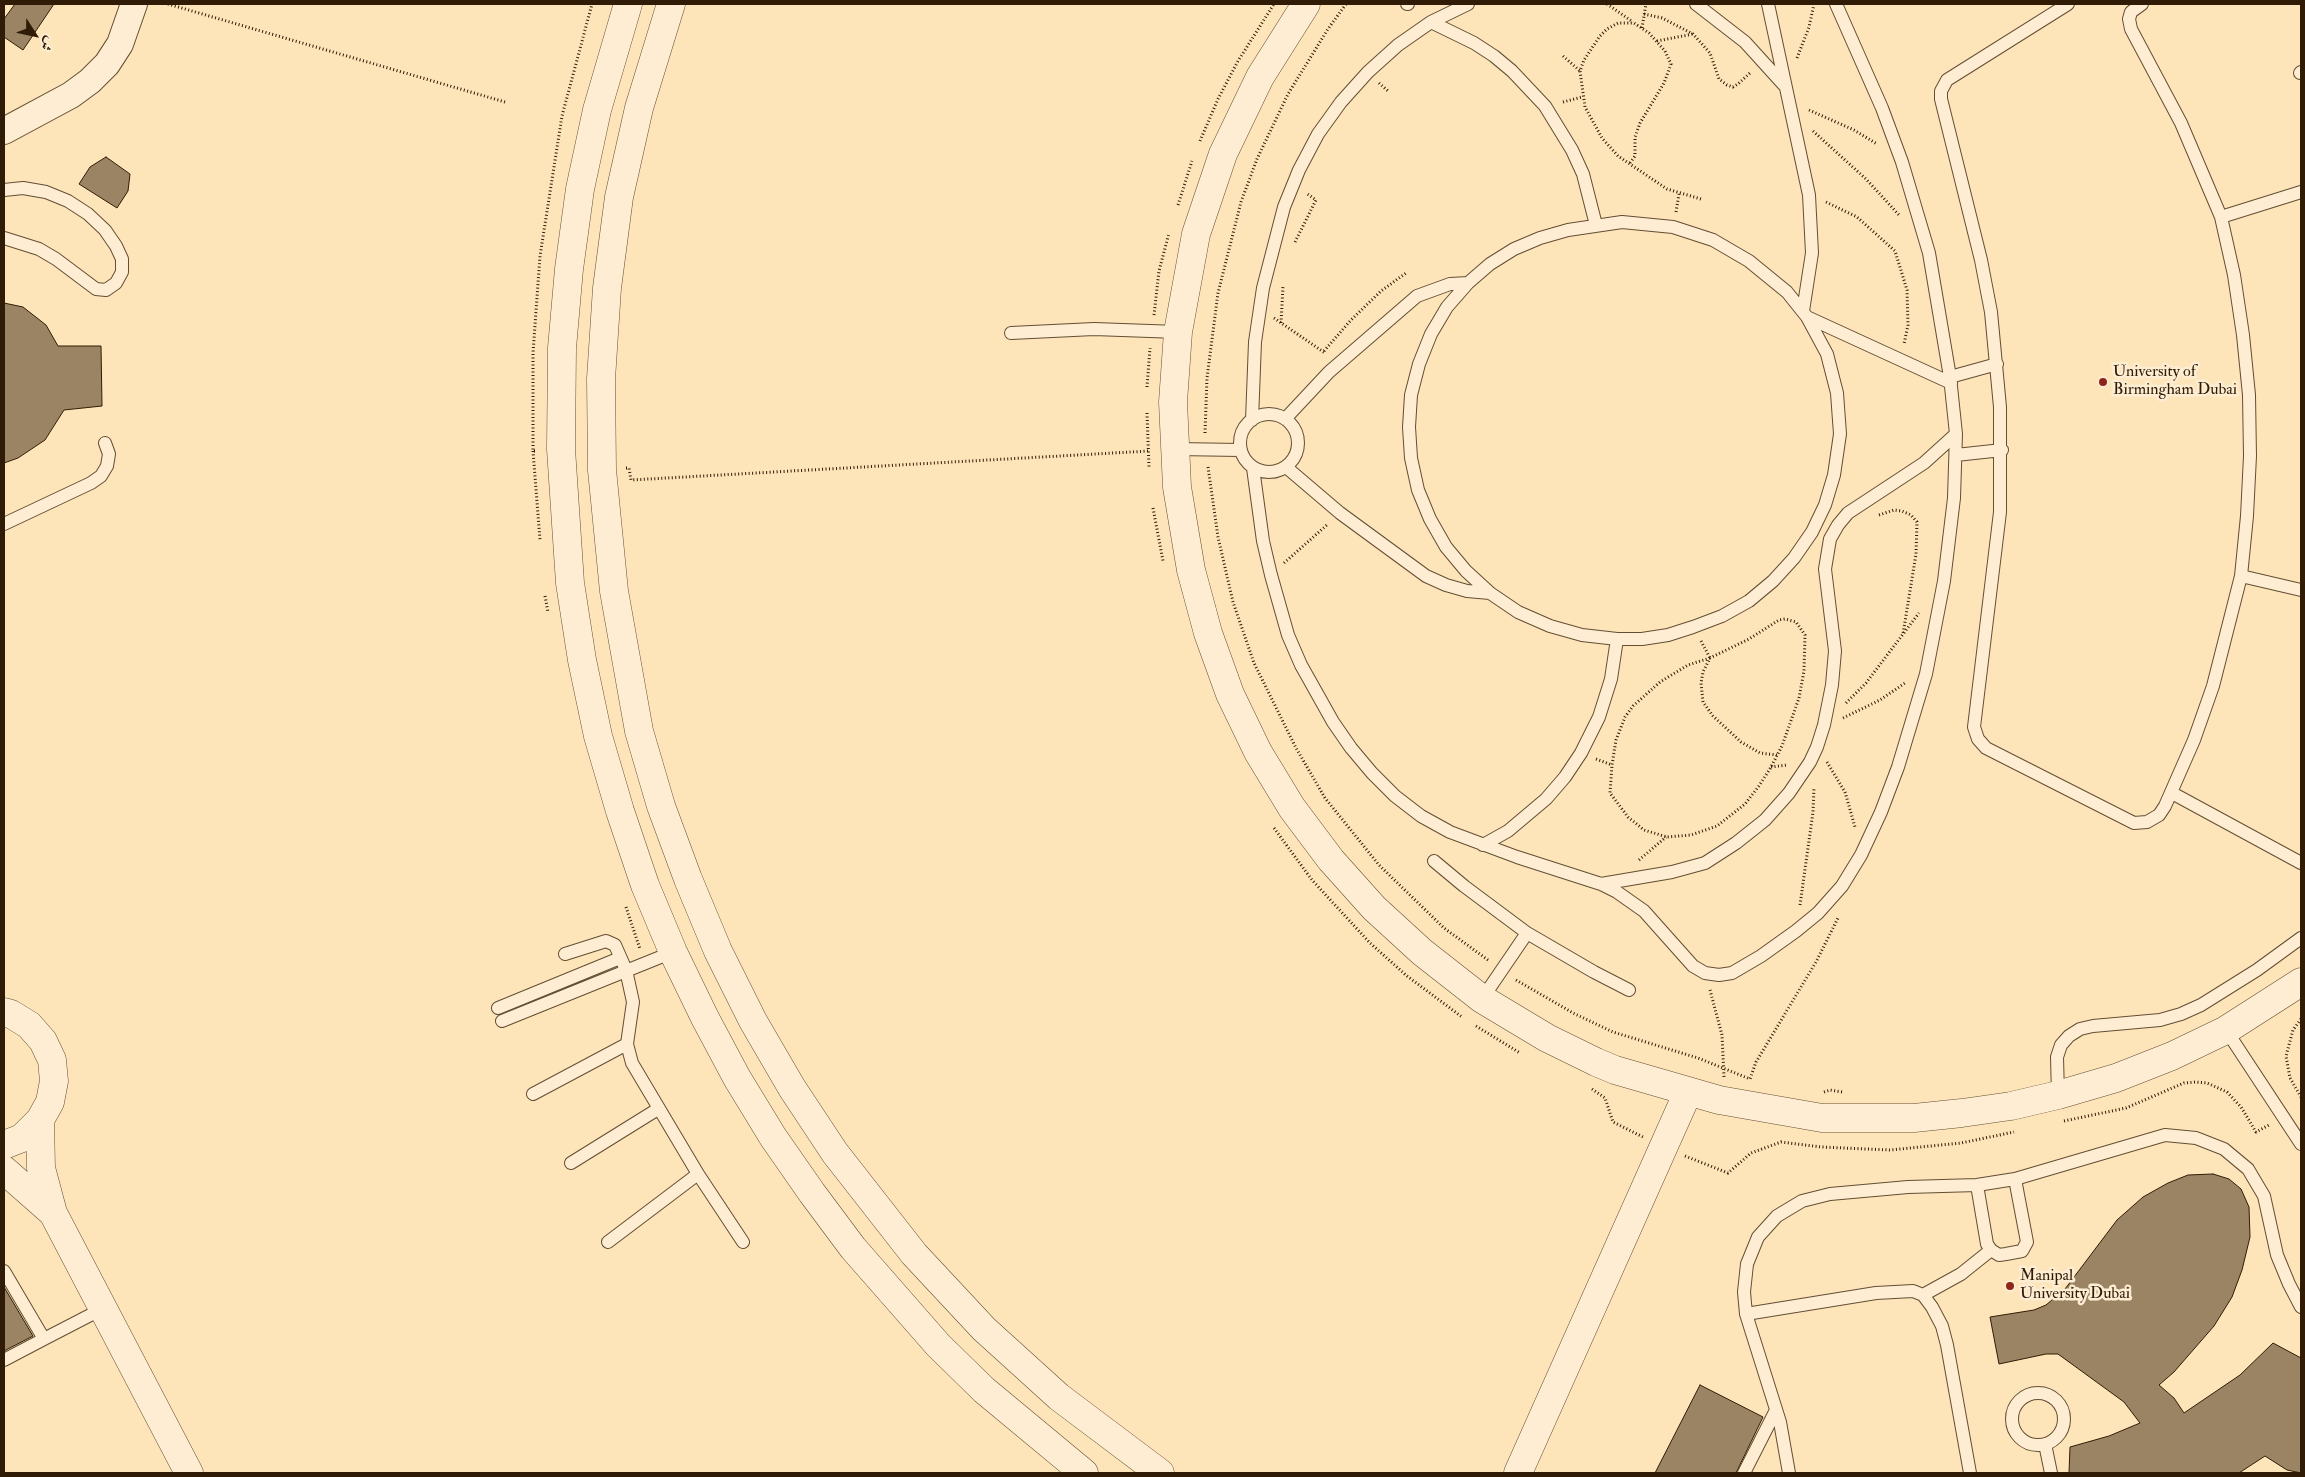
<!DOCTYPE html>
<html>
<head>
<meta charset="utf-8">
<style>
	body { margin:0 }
	#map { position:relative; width:2305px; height:1477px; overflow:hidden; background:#fde4b9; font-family:"IM FELL Double Pica",Amiri,serif }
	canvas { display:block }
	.frame { position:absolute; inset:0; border:5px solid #301c06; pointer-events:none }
	.north { position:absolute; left:10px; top:10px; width:50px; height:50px; -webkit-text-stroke:4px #feedd2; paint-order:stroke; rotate:125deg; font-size:14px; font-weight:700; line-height:20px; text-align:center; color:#301c06 }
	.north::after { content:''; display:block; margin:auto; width:18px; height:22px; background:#301c06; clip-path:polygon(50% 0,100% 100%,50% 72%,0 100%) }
</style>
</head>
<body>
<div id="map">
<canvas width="2305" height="1477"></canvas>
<div class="frame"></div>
<div class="north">ش</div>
</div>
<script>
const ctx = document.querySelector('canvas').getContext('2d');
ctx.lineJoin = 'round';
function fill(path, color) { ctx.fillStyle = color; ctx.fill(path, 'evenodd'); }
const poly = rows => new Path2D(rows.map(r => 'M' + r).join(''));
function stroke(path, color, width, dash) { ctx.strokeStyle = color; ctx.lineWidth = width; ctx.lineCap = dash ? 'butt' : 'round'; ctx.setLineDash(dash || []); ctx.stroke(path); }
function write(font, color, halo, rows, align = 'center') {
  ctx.font = font + ' "IM FELL Double Pica",serif'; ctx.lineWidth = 5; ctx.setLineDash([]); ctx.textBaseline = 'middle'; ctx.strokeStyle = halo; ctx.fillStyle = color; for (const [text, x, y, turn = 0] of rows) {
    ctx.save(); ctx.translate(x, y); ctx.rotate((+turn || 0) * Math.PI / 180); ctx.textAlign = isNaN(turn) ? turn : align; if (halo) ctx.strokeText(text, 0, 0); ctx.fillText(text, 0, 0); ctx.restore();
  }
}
const building = poly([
	[15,4,54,4,23,50,4,37,4,19,15,4],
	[106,157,130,174,128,191,117,208,79,184,90,167,106,157],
	[4,303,23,307,46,325,58,346,101,346,102,406,64,410,45,440,18,458,4,463,4,303],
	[2213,1174,2229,1179,2241,1189,2249,1207,2250,1237,2242,1270,2232,1297,2214,1326,2174,1372,2159,1385,2174,1398,2184,1413,2240,1375,2273,1343,2301,1358,2301,1473,2287,1470,2265,1456,2239,1473,2069,1473,2070,1447,2109,1436,2140,1423,2124,1402,2058,1354,2046,1354,1999,1364,1990,1317,2034,1310,2046,1305,2065,1289,2117,1220,2143,1197,2168,1183,2188,1175,2213,1174],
	[4,1287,33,1336,4,1351,4,1287],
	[1700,1385,1763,1417,1736,1473,1655,1473,1700,1385]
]);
fill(building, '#9b8463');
stroke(building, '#301c06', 1);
const service = poly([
	[1407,4,1408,4],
	[1696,4,1745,42,1784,85],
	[1768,4,1809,195,1812,253,1803,311],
	[2068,4,1947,80,1941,91,1941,99,1981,260,1991,312,2000,407,2000,512,1974,727,1978,739,1986,748,2134,823,2147,822,2159,815,2165,806,2194,740,2213,686,2241,576,2247,516,2250,456,2249,395,2243,335,2234,275,2221,217,2181,123,2131,29,2129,19,2131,12,2142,4],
	[1431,22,1474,43,1494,56,1512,71,1545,106,1572,150,1583,174,1596,225],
	[2300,73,2301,72],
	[4,190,23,188,46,192,68,201,88,214,105,230,116,246,122,259,122,272,116,283,106,290,96,289,56,259,39,249,4,238],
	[2221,217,2301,192],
	[1807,317,1951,383],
	[1011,333,1094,329,1178,332],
	[1950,377,1997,364],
	'1240 443a29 29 0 1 1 58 0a29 29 0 1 1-58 0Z',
	[1285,419,1329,372,1417,296,1450,284,1468,283],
	[1252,420,1255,342,1263,288,1284,207,1299,170,1318,134,1341,102,1368,72,1398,45,1431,22,1468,4],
	[1175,449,1241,450],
	[1956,455,2002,450],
	[1286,467,1340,513,1426,576,1446,585,1467,591,1490,593,1518,612,1550,626,1582,635,1617,639,1642,639,1668,635,1693,627,1722,616,1749,601,1773,581,1794,558,1812,532,1825,505,1834,475,1840,434,1837,393,1827,354,1807,317,1787,292,1749,261,1713,240,1673,227,1622,222,1568,230,1540,238,1514,249,1490,264,1468,283,1447,307,1431,334,1419,364,1411,395,1409,427,1411,458,1418,490,1430,519,1446,547,1466,571,1490,593],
	[1253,468,1263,541,1271,575,1288,635,1301,665,1333,722,1351,748,1372,773,1395,796,1421,816,1450,832,1517,857,1601,884,1617,892,1644,911,1693,966,1705,973,1719,975,1732,973,1761,956,1796,931,1818,913,1842,886,1861,855,1881,812,1898,767,1926,674,1944,581,1954,498,1956,434,1950,377,1929,253,1902,162,1882,108,1836,4],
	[4,524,91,483,101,476,107,466,109,454,105,443],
	[2241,576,2301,590],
	[2172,793,2301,863],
	[1483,845,1508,831,1546,799,1565,777,1581,753,1599,717,1611,679,1617,639],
	[1434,861,1464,886,1527,933,1594,972,1629,990],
	[1601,884,1672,872,1705,863,1736,843,1765,820,1789,793,1810,762,1817,747,1824,725,1832,685,1835,651,1825,569,1830,539,1838,525,1848,513,1924,463,1956,434],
	[565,954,606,941,615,945,626,970,633,1002,627,1044,632,1063,698,1174,743,1242],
	[1482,999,1527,933],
	[498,1008,620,958],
	[502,1021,673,952],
	[2226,1030,2301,1144],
	[533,1094,627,1044],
	[2058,1095,2057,1057,2061,1045,2069,1036,2080,1029,2093,1026,2160,1020,2181,1014,2201,1005,2257,970,2301,938],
	[571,1163,658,1109],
	[1977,1185,1987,1244,1991,1250,1999,1255,2006,1254,2022,1251,2027,1242,2015,1179],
	[608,1242,698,1174],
	[4,1271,44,1339,4,1360],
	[1923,1295,1961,1274,1991,1250],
	[1746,1314,1876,1293,1913,1291,1923,1295,1932,1307,1942,1326,1947,1345,1970,1473],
	[44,1339,102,1309],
	'2012 1419a26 26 0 1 1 52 0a26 26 0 1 1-52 0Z',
	[2045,1444,2051,1473],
	[1744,1473,1776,1410],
	[1789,1473,1780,1422,1746,1314,1744,1292,1747,1264,1758,1237,1777,1216,1802,1201,1830,1194,1908,1187,1977,1185,2015,1179,2165,1135,2196,1138,2224,1149,2248,1169,2264,1196,2277,1255,2289,1284,2301,1307]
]);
const minor = poly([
	[4,131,71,95,90,81,107,64,120,44,134,4]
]);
const tertiary = poly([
	[628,4,597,110,580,189,569,269,562,348,561,449,570,583,582,660,598,736,620,811,645,885,673,952,705,1018,737,1078,773,1137,812,1193,853,1248,938,1345,984,1390,1084,1473],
	[671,4,639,108,619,197,607,288,601,379,602,470,614,591,639,731,661,806,688,879,718,951,753,1021,792,1088,835,1153,914,1254,984,1329,1059,1397,1160,1473],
	[1306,4,1260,77,1223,154,1196,234,1178,332,1173,402,1177,487,1191,570,1208,633,1230,694,1258,752,1292,808,1331,860,1374,908,1422,952,1482,999,1547,1038,1596,1062,1615,1070,1719,1100,1822,1118,1914,1118,1962,1113,2011,1106,2058,1095,2116,1078,2172,1056,2226,1030,2301,982],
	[4,1012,11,1014,29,1025,43,1041,52,1060,54,1081,50,1102,40,1120,22,1138,4,1145],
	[40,1120,41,1168,53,1213,189,1473],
	[4,1170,53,1213],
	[1518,1473,1688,1092]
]);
stroke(service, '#634e33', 14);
stroke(minor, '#634e33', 28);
stroke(tertiary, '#634e33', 29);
stroke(poly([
	[168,4,505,102],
	[1607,4,1633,22],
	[1644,14,1662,18,1693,34,1710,53,1719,79,1727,85,1733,87,1738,84,1750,73],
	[1642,28,1646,4],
	[1657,41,1693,34],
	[1563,56,1580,71],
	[1797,58,1809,27,1814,4],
	[1379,83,1388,91],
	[1563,102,1582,97],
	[1809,110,1854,130,1877,144],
	[1813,131,1866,179,1899,215],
	[1200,141,1218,99,1238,61,1274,4],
	[1630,163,1635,156,1635,137,1640,123,1664,83,1671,64,1665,51,1649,33,1634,23,1618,23,1607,29,1600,36,1584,60,1580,71,1585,107,1602,138,1618,156,1667,189,1701,199],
	[1826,202,1857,217,1895,251,1907,290,1908,325,1904,344],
	[1178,205,1192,161],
	[1676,212,1679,194],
	[1295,242,1316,200,1306,193],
	[1154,315,1159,271,1169,233],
	[1274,318,1325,353],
	[1281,323,1283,286],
	[1324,351,1351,320,1381,291,1406,273],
	[1147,387,1150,348],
	[1147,413,1149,467],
	[1205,433,1207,378,1218,293,1241,202,1257,159,1288,94,1328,29,1346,4],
	[533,451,540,540],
	[535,451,533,451,533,353,540,256,562,116,592,4],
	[1208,467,1218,537,1233,602,1254,663,1296,748,1325,798,1379,865,1444,928,1488,960],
	[626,468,629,468,631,480,1149,451],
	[1153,508,1163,561],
	[1879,515,1894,510,1902,511,1911,515,1917,522,1916,554,1903,634],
	[1284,563,1328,524],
	[545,596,548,612],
	[1701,641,1710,658],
	[1710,658,1688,665,1660,682,1633,706,1625,717,1616,740,1612,765,1610,793,1628,817,1644,830,1667,837,1691,835,1717,826,1745,804,1759,786,1771,767,1782,746,1799,698,1804,671,1805,635,1796,622,1785,619,1779,620,1749,639,1710,658,1703,672,1701,683,1703,702,1713,716,1741,742,1760,753,1777,755],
	[1846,703,1866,683,1919,613],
	[1843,718,1880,700,1905,683],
	[1596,759,1612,765],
	[1827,762,1845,792,1855,827],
	[1771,767,1787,765],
	[1274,828,1312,880,1370,943,1407,976,1462,1017],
	[1639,860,1666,837],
	[1800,905,1813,812,1814,787],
	[626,907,640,949],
	[1516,980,1573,1013,1613,1032,1698,1058,1750,1079,1756,1062,1816,962,1838,918],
	[1710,990,1722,1035,1724,1077],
	[2301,1019,2293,1030,2286,1056,2290,1078,2301,1097],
	[1476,1026,1520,1053],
	[1592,1089,1605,1098,1613,1122,1643,1137],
	[1824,1092,1830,1090,1842,1092],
	[2064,1121,2126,1108,2184,1083,2196,1082,2207,1083,2227,1092,2241,1107,2256,1132,2269,1125],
	[1685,1156,1728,1173,1751,1153,1781,1142,1821,1147,1890,1150,1961,1143,2014,1132]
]), '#301c06', 3, [1, 2.5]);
stroke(service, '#feedd2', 12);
stroke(minor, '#feedd2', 26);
stroke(tertiary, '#feedd2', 28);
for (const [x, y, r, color] of [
	[2103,382,5,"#8f2418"],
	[2010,1286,5,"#8f2418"]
]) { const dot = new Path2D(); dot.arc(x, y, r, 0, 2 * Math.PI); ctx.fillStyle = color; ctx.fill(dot); stroke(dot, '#feedd2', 2); }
write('16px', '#301c06', '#feedd2', [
	["University of",2113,373],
	["Birmingham Dubai",2113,391],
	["Manipal",2020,1277],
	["University Dubai",2020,1295]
], 'left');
</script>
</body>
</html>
